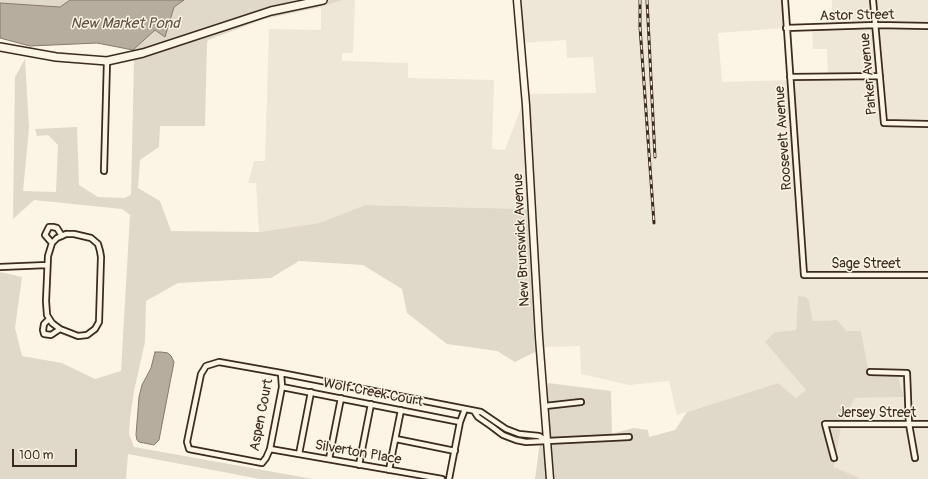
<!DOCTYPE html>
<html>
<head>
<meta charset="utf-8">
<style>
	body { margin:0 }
	#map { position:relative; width:928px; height:479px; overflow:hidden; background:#fcf5e5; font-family:Pangolin,sans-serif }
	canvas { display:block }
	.scale { position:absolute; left:12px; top:449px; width:65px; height:18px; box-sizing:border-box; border:2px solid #3b2a1e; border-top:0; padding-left:5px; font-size:12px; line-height:14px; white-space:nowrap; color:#3b2a1e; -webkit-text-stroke:3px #fcf5e5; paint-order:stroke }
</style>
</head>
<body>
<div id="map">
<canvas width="928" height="479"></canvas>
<div class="scale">100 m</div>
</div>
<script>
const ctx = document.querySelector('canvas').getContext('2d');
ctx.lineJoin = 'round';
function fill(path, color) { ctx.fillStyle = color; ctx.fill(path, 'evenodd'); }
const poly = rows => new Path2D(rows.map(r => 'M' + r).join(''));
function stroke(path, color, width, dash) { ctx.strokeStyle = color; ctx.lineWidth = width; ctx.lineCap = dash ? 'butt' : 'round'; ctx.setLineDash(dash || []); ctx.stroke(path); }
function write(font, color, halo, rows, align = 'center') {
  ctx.font = font + ' Pangolin,sans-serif'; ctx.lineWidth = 3; ctx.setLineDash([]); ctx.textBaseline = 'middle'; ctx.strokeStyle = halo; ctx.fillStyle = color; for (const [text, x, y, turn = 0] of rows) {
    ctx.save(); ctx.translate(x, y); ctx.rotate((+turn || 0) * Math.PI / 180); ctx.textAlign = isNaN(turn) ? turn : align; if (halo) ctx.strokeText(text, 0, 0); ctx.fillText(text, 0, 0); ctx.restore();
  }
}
fill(poly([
	[343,0,355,0,353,53,342,53,342,61,408,63,408,78,494,80,492,149,505,150,526,94,596,93,593,57,567,58,566,40,523,43,521,0,782,0,784,28,718,33,722,82,828,79,827,49,813,49,812,27,832,27,832,0,928,0,928,479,859,479,858,477,834,467,842,422,855,398,903,397,897,374,868,368,861,331,847,331,837,320,813,321,809,301,806,297,798,297,796,330,775,332,806,390,796,398,778,383,677,415,669,381,629,385,581,374,580,346,546,347,535,352,527,209,365,205,319,223,259,232,256,183,248,183,254,161,265,161,269,29,321,30,321,7]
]), '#eee6d6');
fill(poly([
	[0,0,70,0,60,7,0,3],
	[184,0,343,0,321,7,264,19,208,40,207,43,205,126,160,126,159,147,140,160,138,188,160,201,171,231,259,232,319,223,365,205,527,209,535,352,515,362,497,351,447,344,407,313,402,289,363,265,299,261,271,278,178,283,146,301,145,342,134,391,130,419,129,434,134,447,313,479,260,479,128,454,126,479,0,479,0,272,22,277,15,328,22,356,62,363,95,379,121,371,130,215,122,209,34,200,13,219,15,77,25,59,29,128,23,191,56,192,58,145,48,135,37,136,35,129,77,127,79,185,98,197,124,198,131,195,134,60,133,50,155,30,165,37,174,7],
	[798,296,806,297,809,301,813,321,837,320,847,331,861,331,868,368,897,374,904,397,855,398,842,422,834,467,858,477,859,479,535,479,548,383,611,391,612,434,633,428,648,430,649,437,675,430,687,412,778,383,796,398,806,390,765,342,775,332,796,330]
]), '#e0d8c8');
const water = poly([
	[70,0,184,0,174,7,165,37,155,30,133,50,97,43,30,46,0,38,0,3,60,7,70,0],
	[155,352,161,352,168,353,171,356,174,362,159,440,154,445,139,442,137,440,136,435,139,397,142,385,151,368,155,352]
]);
fill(water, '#b7ad9e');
stroke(water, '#85796b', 1);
const minor = poly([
	[785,0,804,275,928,275],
	[873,0,884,123,928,124],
	[786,28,876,25,928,26],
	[790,77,880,76],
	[104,171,107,61],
	[66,234,74,234,91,238,98,244,100,251,101,257,99,322,95,329,87,335,78,336,60,329,52,323,47,315,46,301,48,256,52,243,57,238,66,234],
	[52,243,45,235,49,227,53,227,57,228,62,236],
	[0,267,47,265],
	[49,319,44,324,43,330,44,334,51,335,60,329],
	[870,372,907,373,909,424,915,458],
	[281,373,282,387,270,449,266,458,262,463,189,449,187,442,201,374,206,366,219,362,281,373,481,412,506,429,519,434,539,436,547,441],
	[282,387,460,422],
	[545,406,581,402],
	[474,411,478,417,491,426,503,435,516,440,526,442,547,441,629,437],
	[396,439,455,451],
	[270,449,442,479],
	[299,454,311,392],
	[834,458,825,424,928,424],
	[329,459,341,398],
	[359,465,371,404],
	[389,470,401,410],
	[449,479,460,422,465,409]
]);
const tertiary = poly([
	[517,0,526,105,539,337,550,479]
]);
const secondary = poly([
	[0,47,56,57,107,61,143,53,271,11,323,0]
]);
stroke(minor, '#3b2a1e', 8);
stroke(tertiary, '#3b2a1e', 9);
stroke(secondary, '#3b2a1e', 10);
stroke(minor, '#fcf5e5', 4.5);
stroke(tertiary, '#fcf5e5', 6);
stroke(secondary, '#fcf5e5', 7);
const rail = poly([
	[640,0,640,27,654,223],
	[647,0,655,157]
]);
stroke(rail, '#3b2a1e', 3);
stroke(rail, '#fcf5e5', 1.5, [4.5]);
write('14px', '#3b2a1e', '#fcf5e5', [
	["Astor Street",857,16,-1],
	["Parker Avenue",869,74,-95],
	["Roosevelt Avenue",784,138,-94],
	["New Brunswick Avenue",522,240,-93],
	["Sage Street",866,264],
	["Wolf Creek Court",373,393,11],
	["Jersey Street",877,413],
	["Aspen Court",262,415,-79],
	["Silverton Place",358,453,10]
]);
write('italic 15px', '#605144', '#fcf5e5', [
	["New Market Pond",125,24]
]);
</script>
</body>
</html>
